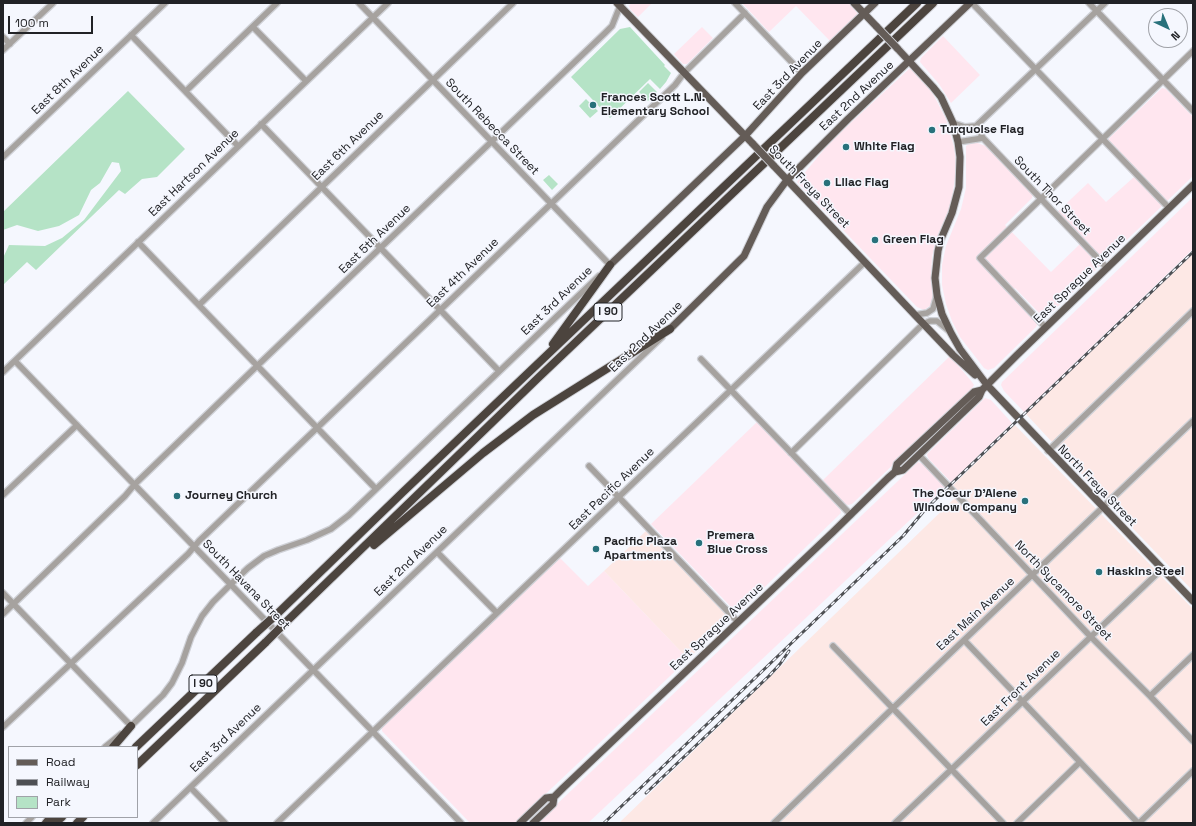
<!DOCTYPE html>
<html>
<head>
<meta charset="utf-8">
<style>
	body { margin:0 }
	#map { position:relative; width:1196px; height:826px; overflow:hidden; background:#f5f7fe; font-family:"Space Grotesk",sans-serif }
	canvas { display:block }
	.frame { position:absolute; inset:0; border:4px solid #212226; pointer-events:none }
	.legend { position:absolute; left:8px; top:746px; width:130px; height:72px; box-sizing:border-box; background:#f5f7fe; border:1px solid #a0a2a8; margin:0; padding:5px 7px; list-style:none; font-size:12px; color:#212226 }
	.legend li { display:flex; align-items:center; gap:8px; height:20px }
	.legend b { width:20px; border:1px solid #a0a2a8 }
	.north { position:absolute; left:1148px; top:8px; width:40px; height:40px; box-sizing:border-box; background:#f5f7fe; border:1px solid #a0a2a8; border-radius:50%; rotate:136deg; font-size:11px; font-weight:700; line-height:16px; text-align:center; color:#212226 }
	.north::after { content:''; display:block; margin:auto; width:14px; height:18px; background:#28717b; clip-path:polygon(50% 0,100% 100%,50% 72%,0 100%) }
	.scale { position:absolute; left:8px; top:16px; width:85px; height:18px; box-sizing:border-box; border:2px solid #212226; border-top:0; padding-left:5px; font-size:12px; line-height:14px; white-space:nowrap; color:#212226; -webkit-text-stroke:3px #f5f7fe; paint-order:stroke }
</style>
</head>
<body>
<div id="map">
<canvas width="1196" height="826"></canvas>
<div class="frame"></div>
<ul class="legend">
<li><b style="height:5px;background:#645c57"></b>Road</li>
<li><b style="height:5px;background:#4e5054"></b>Railway</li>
<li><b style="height:11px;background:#b5e3c6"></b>Park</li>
</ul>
<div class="north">N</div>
<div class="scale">100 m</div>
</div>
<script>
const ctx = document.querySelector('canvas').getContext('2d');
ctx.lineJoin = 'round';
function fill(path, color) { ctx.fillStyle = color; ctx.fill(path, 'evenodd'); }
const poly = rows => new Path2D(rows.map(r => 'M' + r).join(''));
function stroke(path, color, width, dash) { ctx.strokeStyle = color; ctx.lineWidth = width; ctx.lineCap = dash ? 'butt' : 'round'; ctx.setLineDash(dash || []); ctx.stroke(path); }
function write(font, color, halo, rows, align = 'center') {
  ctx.font = font + ' "Space Grotesk",sans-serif'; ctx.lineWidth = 3; ctx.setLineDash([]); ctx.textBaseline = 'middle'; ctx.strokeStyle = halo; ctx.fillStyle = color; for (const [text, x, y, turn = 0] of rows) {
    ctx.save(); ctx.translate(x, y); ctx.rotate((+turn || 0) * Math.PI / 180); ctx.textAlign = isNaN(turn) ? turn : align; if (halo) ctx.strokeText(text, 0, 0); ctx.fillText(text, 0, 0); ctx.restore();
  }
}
fill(poly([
	[631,3,652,3,638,17,630,9,629,6],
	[742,3,849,3,858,14,830,41,796,6,769,32],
	[702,27,713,38,687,64,683,64,674,54],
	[943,36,980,75,951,103,939,84,920,62,921,58],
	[909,69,912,69,914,72,931,90,946,119,954,147,956,164,955,177,951,205,936,239,932,257,931,273,934,300,931,305,924,310,917,307,797,182,831,141],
	[1162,88,1166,89,1193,117,1193,176,1048,316,1042,316,1015,288,1010,294,1036,321,1037,325,1036,327,994,368,988,370,984,368,960,337,952,321,946,304,942,285,942,265,946,246,961,209,966,188,966,146,972,142,975,142,988,147,1033,194,1032,198,1005,225,1051,272,1080,244,1053,216,1088,183,1106,202,1134,177,1103,144],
	[1193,197,1193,249,1024,412,1004,391,1001,385,1002,382],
	[950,356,972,382,974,385,971,390,852,504,848,505,845,504,823,480],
	[985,398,991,400,1012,423,951,482,928,458,927,454],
	[757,422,840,509,841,513,742,609,736,611,734,610,651,524],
	[918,462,923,464,945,487,588,823,537,823],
	[560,558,588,586,604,571,688,659,515,823,470,823,382,731,382,727]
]), '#ffe6ef');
fill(poly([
	[1193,254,1193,591,1117,512,1026,414],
	[1015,425,1193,609,1193,823,619,823,955,498,948,490],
	[647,530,730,617,728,621,688,659,604,571]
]), '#fde8e5');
fill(poly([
	[630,27,665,65,664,66,671,73,666,82,660,89,650,79,610,118,571,77,620,29],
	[648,83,657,92,648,101,639,92],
	[128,91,185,149,157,177,142,179,125,194,119,190,36,270,27,262,3,285,3,258,9,245,45,246,62,238,84,220,121,171,119,163,112,162,100,183,91,190,79,215,59,226,38,231,17,225,3,230,3,212],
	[586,99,598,111,590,118,579,106],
	[549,175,558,184,552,190,543,180]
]), '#b5e3c6');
const minor = poly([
	[359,3,610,265,608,267],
	[735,3,802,73],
	[972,3,1169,208],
	[1089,3,1193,111],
	[253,27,306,81],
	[131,35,238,146],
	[3,37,10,44],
	[3,50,53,3],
	[186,91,277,3],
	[953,123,965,127,976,126],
	[261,124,499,371],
	[976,126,983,138,1107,268],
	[976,126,1105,3],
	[958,142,983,138],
	[3,157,165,3],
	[138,242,376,489],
	[199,305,513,3],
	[915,315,927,313,933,309,937,295],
	[1045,327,980,258,1193,51],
	[701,359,851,515],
	[15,361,461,823],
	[3,372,388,3],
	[1048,451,1193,311],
	[791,453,923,324,930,321,937,321,949,331],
	[919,455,1090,636,1150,696,1193,741],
	[589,466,738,622],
	[3,495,77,425],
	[437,552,497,613],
	[3,593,131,726],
	[3,614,125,496,135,484,257,366,605,33,612,26,620,6,622,3],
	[964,640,1138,823],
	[833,646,1003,823],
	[1150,696,1193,655],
	[3,727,188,554,199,541,675,85,684,73,745,13],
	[129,728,163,695,172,683,182,663,191,637,202,616,213,602,231,584,248,568,264,556,278,550,307,540,331,529,349,515,599,276],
	[105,747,121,734],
	[191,788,225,823],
	[26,823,32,817],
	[153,823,662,337],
	[277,823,865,262],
	[774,823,893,708,1193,421],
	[895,823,1162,569],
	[1017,823,1080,762],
	[1139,823,1193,771]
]);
const major = poly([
	[617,3,753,144],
	[854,3,877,27],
	[897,48,933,87,941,97,953,123,958,142,960,157,959,187,952,213,941,239,938,251,935,278,937,295,942,314,951,333,960,349,987,385,1193,601],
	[773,165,915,315,953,355,975,375],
	[610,265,745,136,802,73,875,3],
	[670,329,744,256,767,207,787,180,848,119,970,3],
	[895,472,897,464,974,392,982,390],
	[520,823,546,798,554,797],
	[533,823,553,804,554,797,563,788,833,532,888,478,895,472,903,470,979,397,982,390,1017,355,1193,185]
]);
const highway = poly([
	[553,344,610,265],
	[374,545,483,453,533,415,670,329],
	[277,614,403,492,917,3],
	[286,622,538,378,933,3],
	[113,747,131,726],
	[136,747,257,632],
	[137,765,266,642],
	[46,823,51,817],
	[55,823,62,817],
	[77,823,83,817]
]);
stroke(minor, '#cfd1d7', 8);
stroke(major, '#cfd1d7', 9);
stroke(highway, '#cfd1d7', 10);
stroke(minor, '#a6a29f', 5.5);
stroke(major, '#645c57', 7);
stroke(highway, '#4c443e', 8);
const rail = poly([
	[646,793,769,676,780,664,789,651],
	[604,823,903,536,924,511,949,486,1193,252]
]);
stroke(rail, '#4e5054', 3);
stroke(rail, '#f5f7fe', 1.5, [4.5]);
const majorBridge = poly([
	[877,27,897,48],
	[753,144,773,165]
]);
const highwayBridge = poly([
	[257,632,277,614],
	[266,642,286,622]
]);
stroke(majorBridge, '#cfd1d7', 9, []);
stroke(highwayBridge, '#cfd1d7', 10, []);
stroke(majorBridge, '#645c57', 7);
stroke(highwayBridge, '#4c443e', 8);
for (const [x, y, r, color] of [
	[593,105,4,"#28717b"],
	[932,130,4,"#28717b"],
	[846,147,4,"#28717b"],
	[827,183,4,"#28717b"],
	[875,240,4,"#28717b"],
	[177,496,4,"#28717b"],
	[1025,501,4,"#28717b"],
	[699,543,4,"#28717b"],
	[596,549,4,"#28717b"],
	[1099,572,4,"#28717b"]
]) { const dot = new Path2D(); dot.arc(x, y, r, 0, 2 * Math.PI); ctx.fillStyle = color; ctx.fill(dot); stroke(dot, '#f5f7fe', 1.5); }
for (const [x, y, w] of [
	[608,312,28],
	[203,684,28]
]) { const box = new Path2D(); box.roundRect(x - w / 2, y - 9, w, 18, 3); ctx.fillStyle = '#f5f7fe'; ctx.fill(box); stroke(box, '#212226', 1); }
write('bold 11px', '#212226', null, [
	["I 90",608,312],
	["I 90",203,684]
]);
write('12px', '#212226', '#f5f7fe', [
	["East 3rd Avenue",788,75,-46],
	["East 8th Avenue",68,80,-44],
	["East 2nd Avenue",857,96,-43],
	["South Rebecca Street",492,127,46],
	["East 6th Avenue",348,146,-44],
	["East Hartson Avenue",194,173,-44],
	["South Freya Street",809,187,46],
	["South Thor Street",1052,196,46],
	["East 5th Avenue",375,239,-44],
	["East 4th Avenue",463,273,-44],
	["East Sprague Avenue",1080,279,-44],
	["East 3rd Avenue",557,301,-44],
	["East 2nd Avenue",646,337,-44],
	["North Freya Street",1097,486,46],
	["East Pacific Avenue",612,489,-44],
	["East 2nd Avenue",411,561,-44],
	["South Havana Street",246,585,46],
	["North Sycamore Street",1063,591,46],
	["East Main Avenue",976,614,-43],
	["East Sprague Avenue",717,627,-43],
	["East Front Avenue",1021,688,-44],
	["East 3rd Avenue",226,738,-44]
]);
write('bold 12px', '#212226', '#f5f7fe', [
	["Frances Scott L.N.",601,98],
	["Elementary School",601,112],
	["Turquoise Flag",940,130],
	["White Flag",854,147],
	["Lilac Flag",835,183],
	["Green Flag",883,240],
	["The Coeur D'Alene",1017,494,"right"],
	["Window Company",1017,508,"right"],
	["Journey Church",185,496],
	["Premera",707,536],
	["Blue Cross",707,550],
	["Pacific Plaza",604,542],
	["Apartments",604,556],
	["Haskins Steel",1107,572]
], 'left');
</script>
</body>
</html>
